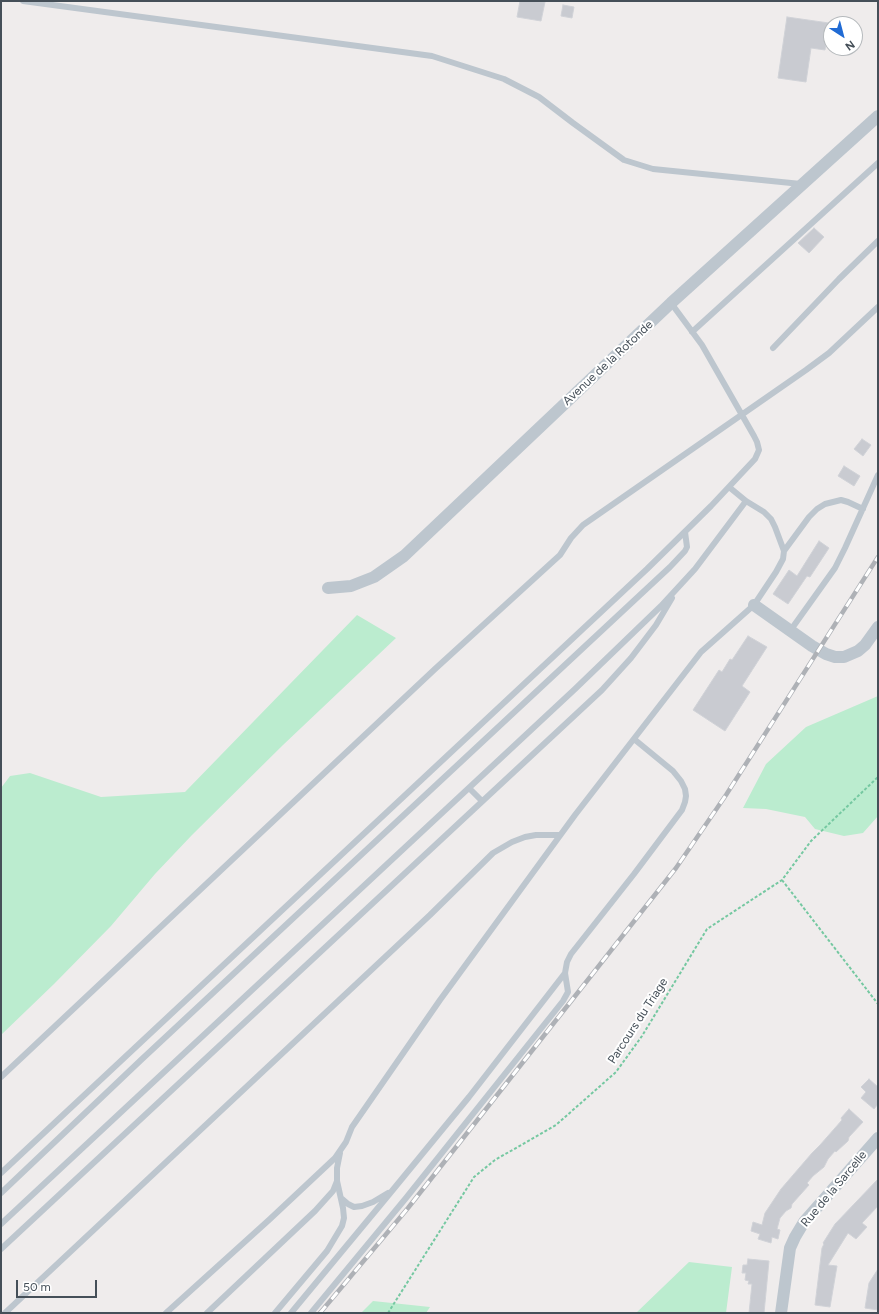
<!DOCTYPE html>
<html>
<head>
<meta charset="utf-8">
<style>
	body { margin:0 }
	#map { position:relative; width:879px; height:1314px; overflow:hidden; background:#efecec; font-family:Figtree,sans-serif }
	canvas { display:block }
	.frame { position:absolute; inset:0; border:2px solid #454f58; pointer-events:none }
	.north { position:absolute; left:823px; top:16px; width:40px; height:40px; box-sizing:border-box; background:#fff; border:1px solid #b5b9bc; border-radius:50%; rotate:144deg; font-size:11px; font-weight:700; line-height:16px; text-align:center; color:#454f58 }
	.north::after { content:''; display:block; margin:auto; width:14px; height:18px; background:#216bd4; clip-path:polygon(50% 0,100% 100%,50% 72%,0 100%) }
	.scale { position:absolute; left:16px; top:1280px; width:81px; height:18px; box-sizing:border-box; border:2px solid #454f58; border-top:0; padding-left:5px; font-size:12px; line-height:14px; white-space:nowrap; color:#454f58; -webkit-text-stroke:3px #fff; paint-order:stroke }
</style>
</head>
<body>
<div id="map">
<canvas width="879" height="1314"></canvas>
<div class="frame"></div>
<div class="north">N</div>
<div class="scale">50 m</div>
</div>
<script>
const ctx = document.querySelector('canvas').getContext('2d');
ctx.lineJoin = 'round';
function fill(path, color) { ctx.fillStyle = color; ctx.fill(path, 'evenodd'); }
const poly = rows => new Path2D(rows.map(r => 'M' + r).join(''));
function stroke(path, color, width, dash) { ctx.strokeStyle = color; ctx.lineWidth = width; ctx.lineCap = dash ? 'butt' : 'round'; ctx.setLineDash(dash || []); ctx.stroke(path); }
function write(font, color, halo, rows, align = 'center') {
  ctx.font = font + ' Figtree,sans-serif'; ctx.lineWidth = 4; ctx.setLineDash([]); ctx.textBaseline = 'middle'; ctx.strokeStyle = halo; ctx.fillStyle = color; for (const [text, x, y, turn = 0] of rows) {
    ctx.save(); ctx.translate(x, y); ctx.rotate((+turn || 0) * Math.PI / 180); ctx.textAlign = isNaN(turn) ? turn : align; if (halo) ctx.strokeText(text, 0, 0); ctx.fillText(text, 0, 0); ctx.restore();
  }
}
fill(poly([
	[357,615,396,638,283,745,192,835,155,874,111,926,54,984,1,1035,1,788,10,776,30,773,101,797,185,792],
	[878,696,878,816,863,833,844,836,815,829,805,817,766,809,743,808,766,764,806,727],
	[689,1262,732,1267,726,1313,636,1313],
	[373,1301,430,1307,426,1313,361,1313]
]), '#bbeccf');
const building = poly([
	[520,1,545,2,541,21,517,17,520,1],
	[563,5,574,7,572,18,561,16,563,5],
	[787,17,829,23,825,50,811,48,806,82,778,78,787,17],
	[814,228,824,237,809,253,798,243,814,228],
	[862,439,871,445,863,456,854,449,862,439],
	[844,466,860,476,854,486,838,476,844,466],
	[819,541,829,548,810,577,807,576,788,604,773,594,789,570,797,576,819,541],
	[748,636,767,647,742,686,750,692,725,731,693,710,719,670,722,672,730,659,732,660,748,636],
	[869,1079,878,1087,878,1104,874,1109,861,1098,866,1092,861,1087,869,1079],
	[849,1109,863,1122,849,1137,848,1141,836,1152,835,1151,828,1159,824,1167,813,1176,807,1183,809,1185,792,1204,791,1208,786,1211,780,1218,777,1229,780,1230,778,1239,772,1237,771,1243,758,1239,760,1234,751,1231,753,1222,762,1225,765,1213,781,1189,812,1153,820,1145,842,1120,841,1118,849,1109],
	[878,1179,878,1206,862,1223,867,1227,856,1239,848,1233,828,1265,837,1266,830,1307,815,1305,822,1248,824,1244,823,1243,835,1224,878,1179],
	[748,1259,769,1261,764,1313,749,1313,752,1284,748,1284,749,1281,745,1280,746,1273,742,1273,743,1265,747,1265,748,1259],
	[878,1269,878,1310,865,1308,869,1283,878,1269]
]);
fill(building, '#c9cbd1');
stroke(building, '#d0d2d7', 1);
stroke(poly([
	[782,880,878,1004],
	[388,1313,474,1177,495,1160,556,1125,616,1072,642,1036,707,929,782,880,811,841,878,777]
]), '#75c8a1', 2, [3, 2]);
stroke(poly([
	[23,1,432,56,504,79,539,97,573,123,624,160,653,169,801,184],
	[692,332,878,163],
	[773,348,839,279,878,241],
	[784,551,809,517,817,509,825,504,841,500,848,502,863,509],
	[790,631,835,568,845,548,878,475],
	[469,788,482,801],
	[1,1077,435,669,560,555,571,538,583,525,806,370,829,353,878,307],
	[1,1173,647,569,711,506,755,459,759,450,757,442,754,436,702,345,671,303],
	[1,1193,141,1060,670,567,685,551,687,547,685,532],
	[341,1198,348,1204,354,1207,362,1206,373,1202,388,1193],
	[1,1224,575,689,661,606,695,569,746,501],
	[1,1249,602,690,631,658,656,625,672,598],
	[5,1313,430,915,493,853,512,842,525,837,536,835,560,835],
	[166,1313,270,1219,335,1158,346,1142,352,1127,440,1000,575,815,701,652,754,605,776,572,783,559,784,551,775,527,771,519,764,512,746,501,729,487],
	[207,1313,315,1211,333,1191,337,1181],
	[275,1313,327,1251,342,1226,344,1218,343,1208,337,1181,337,1168,340,1153],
	[291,1313,387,1197,469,1097,565,973],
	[311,1313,406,1198,563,1001,568,992,565,973,567,962,571,954,634,874,682,810,685,802,686,796,685,789,681,781,673,771,634,739]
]), '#bdc6ce', 6);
stroke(poly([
	[328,588,351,586,374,577,404,556,671,303,878,116],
	[754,605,812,646,826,654,835,657,844,657,858,651,865,645,878,627],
	[781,1313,790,1248,795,1237,804,1222,878,1138]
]), '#bdc6ce', 12);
const rail = poly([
	[320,1313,408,1208,676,868,726,795,878,557]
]);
stroke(rail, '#aeb1b6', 4.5);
stroke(rail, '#fff', 3, [9]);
write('12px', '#454f58', '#fff', [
	["Avenue de la Rotonde",608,363,-43],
	["Parcours du Triage",638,1021,-57],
	["Rue de la Sarcelle",834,1189,-50]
]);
</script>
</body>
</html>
